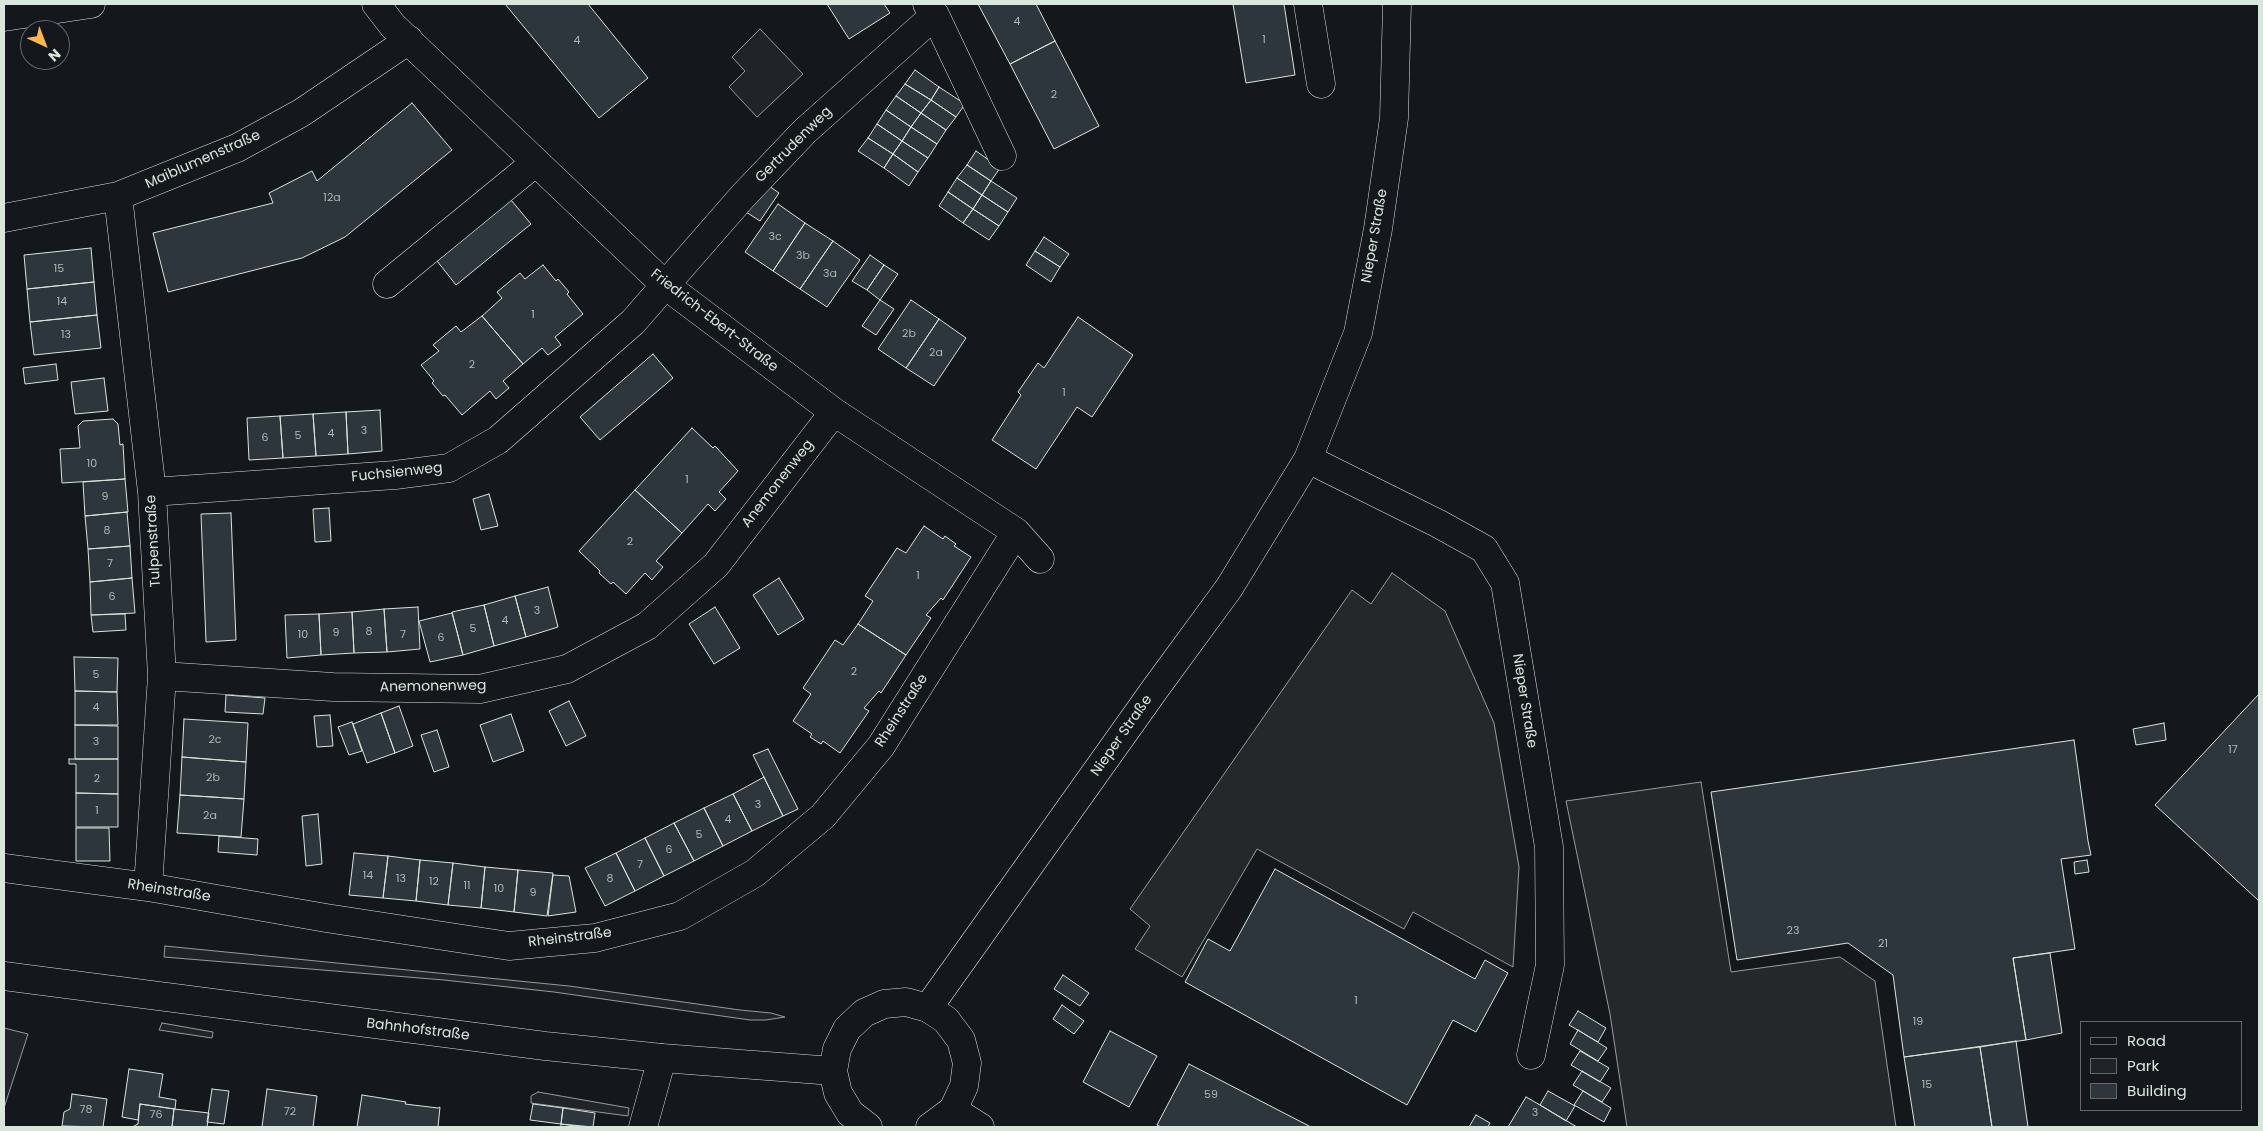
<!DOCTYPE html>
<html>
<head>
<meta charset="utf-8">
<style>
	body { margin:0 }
	#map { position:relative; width:2263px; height:1131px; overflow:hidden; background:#14181c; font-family:Poppins,sans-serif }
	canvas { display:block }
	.frame { position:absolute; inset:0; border:5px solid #d8e6dc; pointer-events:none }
	.legend { position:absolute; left:2080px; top:1021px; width:162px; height:90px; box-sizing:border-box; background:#14181c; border:1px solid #626a69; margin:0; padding:6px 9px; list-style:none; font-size:15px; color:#d8e6dc }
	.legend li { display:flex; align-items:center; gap:10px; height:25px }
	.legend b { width:25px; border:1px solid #626a69 }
	.north { position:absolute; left:20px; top:20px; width:50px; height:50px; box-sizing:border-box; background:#14181c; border:1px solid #626a69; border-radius:50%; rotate:137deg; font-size:14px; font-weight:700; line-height:20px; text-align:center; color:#d8e6dc }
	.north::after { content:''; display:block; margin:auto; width:18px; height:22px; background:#ffb74d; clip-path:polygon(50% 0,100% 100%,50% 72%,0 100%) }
</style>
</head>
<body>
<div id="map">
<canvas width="2263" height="1131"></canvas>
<div class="frame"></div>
<ul class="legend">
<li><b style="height:6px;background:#14181c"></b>Road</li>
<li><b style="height:14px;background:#202428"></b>Park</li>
<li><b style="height:14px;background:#2c363c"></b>Building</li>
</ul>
<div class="north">N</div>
</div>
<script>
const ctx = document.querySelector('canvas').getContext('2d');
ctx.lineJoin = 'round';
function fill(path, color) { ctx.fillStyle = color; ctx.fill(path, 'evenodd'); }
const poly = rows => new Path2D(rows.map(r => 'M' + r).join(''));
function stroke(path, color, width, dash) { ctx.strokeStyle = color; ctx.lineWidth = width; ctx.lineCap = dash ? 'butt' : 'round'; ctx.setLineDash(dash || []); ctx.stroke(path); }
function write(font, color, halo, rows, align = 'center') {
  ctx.font = font + ' Poppins,sans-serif'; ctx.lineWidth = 4; ctx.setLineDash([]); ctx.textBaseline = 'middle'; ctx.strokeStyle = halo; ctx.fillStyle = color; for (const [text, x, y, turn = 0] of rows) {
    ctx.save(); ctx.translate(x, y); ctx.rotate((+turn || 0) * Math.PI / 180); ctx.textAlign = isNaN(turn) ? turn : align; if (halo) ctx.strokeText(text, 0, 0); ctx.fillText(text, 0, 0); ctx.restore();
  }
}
const green = poly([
	[760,29,803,74,757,117,729,87,745,71,732,57,760,29],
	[165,946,569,986,740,1010,771,1013,785,1017,766,1020,750,1020,554,992,444,980,164,957,165,946],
	[162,1023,213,1032,212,1038,159,1030,162,1023],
	[4,1028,28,1034,4,1108,4,1028],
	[538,1092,629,1108,628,1116,531,1103,531,1096,538,1092]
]);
fill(green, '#202428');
stroke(green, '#939e99', 1);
const parking = poly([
	[1392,573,1445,611,1494,723,1519,867,1513,967,1413,912,1404,929,1257,849,1182,977,1135,949,1150,926,1130,909,1352,590,1371,604,1392,573],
	[1701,782,1731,972,1840,957,1875,981,1896,1127,1627,1127,1610,1014,1566,801,1701,782]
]);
fill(parking, '#24282b');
stroke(parking, '#939e99', 1);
const building = poly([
	[505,4,588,4,648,78,599,118,505,4],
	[827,4,884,4,890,13,849,39,827,4],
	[978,4,1036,4,1055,41,1010,64,978,4],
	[1233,4,1284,4,1295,75,1246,83,1233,4],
	[1055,41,1099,126,1054,149,1010,64,1055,41],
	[915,70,939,87,931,100,905,84,915,70],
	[905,84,931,100,921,113,896,96,905,84],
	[939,87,965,104,956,117,931,100,939,87],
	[896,96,921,113,911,127,886,110,896,96],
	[931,100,956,117,946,130,921,113,931,100],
	[412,103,452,150,345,237,302,258,168,292,153,233,273,203,269,193,312,171,317,181,412,103],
	[886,110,911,127,902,141,877,124,886,110],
	[921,113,946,130,937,144,911,127,921,113],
	[877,124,902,141,893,154,868,138,877,124],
	[911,127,937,144,928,158,902,141,911,127],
	[868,138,893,154,884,168,858,151,868,138],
	[902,141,928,158,918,172,893,154,902,141],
	[976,151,1000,168,991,181,967,165,976,151],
	[893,154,918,172,909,186,884,168,893,154],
	[967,165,991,181,982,195,957,178,967,165],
	[957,178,982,195,973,209,948,192,957,178],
	[991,181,1017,198,1008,212,982,195,991,181],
	[765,183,779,193,760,221,746,212,765,183],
	[948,192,973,209,963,223,939,206,948,192],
	[982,195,1008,212,999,226,973,209,982,195],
	[511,200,531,224,456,285,437,261,511,200],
	[778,204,805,223,773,271,745,252,778,204],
	[973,209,999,226,989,240,963,223,973,209],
	[805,223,833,241,800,289,773,271,805,223],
	[1044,237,1069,254,1060,267,1035,251,1044,237],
	[833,241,860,260,827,307,800,289,833,241],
	[91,248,94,282,27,289,24,255,91,248],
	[1035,251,1060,267,1051,282,1026,265,1035,251],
	[870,255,884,265,867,290,852,281,870,255],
	[543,265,556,281,558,279,569,292,567,294,583,314,555,337,561,345,548,355,542,348,523,364,482,316,502,298,497,292,520,273,525,279,543,265],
	[884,265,898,274,880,300,867,290,884,265],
	[94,282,97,315,30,322,27,289,94,282],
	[880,300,894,309,876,335,862,326,880,300],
	[911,300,939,319,906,368,878,349,911,300],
	[97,315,101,348,34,355,30,322,97,315],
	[482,316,523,364,503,381,509,388,496,399,490,391,462,415,445,395,443,396,432,383,434,381,421,365,439,351,433,345,456,326,461,332,482,316],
	[1078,317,1133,355,1092,417,1077,407,1036,469,992,440,1021,395,1018,392,1038,363,1044,368,1078,317],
	[939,319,966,338,934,386,906,368,939,319],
	[653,354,673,378,600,440,580,417,653,354],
	[56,364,58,380,25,384,23,368,56,364],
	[104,378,108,411,75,414,71,382,104,378],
	[380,410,382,451,348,454,346,412,380,410],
	[346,412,348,454,316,456,313,414,346,412],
	[313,414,316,456,283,458,280,416,313,414],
	[280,416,283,458,249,460,247,418,280,416],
	[113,419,118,424,120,445,123,444,125,479,62,483,60,449,80,448,78,426,83,421,113,419],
	[692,428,713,448,715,446,738,471,719,492,726,499,715,511,708,504,682,533,635,490,692,428],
	[125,479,128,512,85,516,83,482,125,479],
	[635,490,682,533,656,561,663,567,652,580,645,573,626,594,613,582,611,584,599,573,600,571,579,551,635,490],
	[489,494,498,526,481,530,473,499,489,494],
	[329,508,331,541,315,542,313,509,329,508],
	[127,512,130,546,88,549,85,516,127,512],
	[231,513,236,640,206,642,201,514,231,513],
	[924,526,943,539,945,536,956,544,954,546,971,557,943,600,941,598,926,615,931,618,906,655,858,624,873,601,865,596,897,548,906,553,924,526],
	[130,546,132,578,90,582,88,549,130,546],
	[132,578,135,613,91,615,90,582,132,578],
	[779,578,804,619,778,635,753,595,779,578],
	[548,587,558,627,526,637,515,596,548,587],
	[515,596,526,637,494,646,484,605,515,596],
	[484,605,494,646,463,655,452,612,484,605],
	[418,607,420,649,387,652,384,609,418,607],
	[715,607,740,648,714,664,689,624,715,607],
	[384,609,387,652,354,653,352,612,384,609],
	[352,612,354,653,321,655,319,614,352,612],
	[452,613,463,655,430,662,419,621,452,613],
	[125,614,126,630,93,632,91,615,125,614],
	[319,614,321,655,287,658,285,615,319,614],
	[858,624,906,655,881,693,879,691,864,708,869,711,840,753,823,741,821,744,810,737,812,734,793,721,811,694,803,688,835,640,843,645,858,624],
	[74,657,118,658,117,692,75,691,74,657],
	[75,691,117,692,118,725,75,725,75,691],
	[2259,694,2259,901,2155,805,2259,694],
	[226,695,265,698,263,714,225,712,226,695],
	[569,701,586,736,566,746,549,711,569,701],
	[399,706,413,746,395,753,381,713,399,706],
	[381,713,395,753,367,763,353,724,381,713],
	[511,714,524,751,493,762,480,725,511,714],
	[330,715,333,746,317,747,314,716,330,715],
	[184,719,248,723,246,762,182,757,184,719],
	[352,722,362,751,349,755,338,727,352,722],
	[2164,723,2166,740,2136,745,2133,729,2164,723],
	[75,725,118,726,118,759,75,759,75,725],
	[437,730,449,767,434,772,421,735,437,730],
	[2074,740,2088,841,2091,855,2061,859,2075,949,2013,958,2026,1040,1904,1057,1893,975,1848,943,1737,960,1711,792,2074,740],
	[768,749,798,809,783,816,753,755,768,749],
	[182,757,246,762,244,799,180,795,182,757],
	[69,759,118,759,118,794,76,793,76,764,69,764,69,759],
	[764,777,783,816,752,831,733,794,764,777],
	[76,793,118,794,118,827,76,827,76,793],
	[733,794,752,831,723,846,704,808,733,794],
	[180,795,244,799,241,837,177,833,180,795],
	[704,808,723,846,694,861,674,823,704,808],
	[318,814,322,864,306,866,302,816,318,814],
	[674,823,694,861,664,876,645,838,674,823],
	[76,828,109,828,110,861,76,861,76,828],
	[219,836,258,839,257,855,218,852,219,836],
	[645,838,664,876,635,891,616,853,645,838],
	[354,853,388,856,383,898,349,895,354,853],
	[616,853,635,891,605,906,585,868,616,853],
	[388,856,420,860,416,901,383,898,388,856],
	[420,860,453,863,448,905,416,901,420,860],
	[2087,860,2089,872,2075,874,2074,862,2087,860],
	[453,863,485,867,481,908,448,905,453,863],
	[485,867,518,870,514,912,481,908,485,867],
	[1275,869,1475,979,1485,960,1508,973,1476,1032,1453,1020,1407,1105,1185,982,1208,939,1230,951,1275,869],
	[518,870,553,873,547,916,514,912,518,870],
	[553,875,569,876,576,912,548,916,553,875],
	[2050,953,2062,1033,2026,1040,2013,958,2050,953],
	[1063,975,1089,993,1080,1006,1054,989,1063,975],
	[1062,1005,1084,1021,1074,1034,1053,1019,1062,1005],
	[1578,1011,1606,1028,1598,1042,1569,1025,1578,1011],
	[1578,1030,1607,1048,1598,1061,1570,1044,1578,1030],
	[1110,1031,1157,1056,1129,1107,1083,1082,1110,1031],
	[2016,1041,2028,1127,1992,1127,1980,1047,2016,1041],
	[1980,1047,1992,1127,1915,1127,1904,1057,1980,1047],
	[1580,1051,1609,1068,1600,1082,1571,1065,1580,1051],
	[1189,1064,1311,1127,1161,1127,1157,1125,1189,1064],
	[129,1069,163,1074,159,1097,176,1100,175,1109,140,1104,138,1120,122,1117,129,1069],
	[1582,1071,1611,1088,1602,1102,1573,1085,1582,1071],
	[212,1089,229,1091,224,1124,207,1122,212,1089],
	[267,1089,317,1096,313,1127,262,1127,267,1089],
	[1548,1091,1575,1106,1566,1121,1540,1105,1548,1091],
	[1583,1091,1611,1108,1604,1122,1574,1105,1583,1091],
	[72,1094,107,1099,103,1127,62,1126,64,1112,70,1109,72,1094],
	[362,1095,406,1102,405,1104,438,1108,440,1107,438,1127,357,1127,362,1095],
	[1526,1097,1540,1105,1577,1127,1508,1127,1526,1097],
	[140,1104,174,1109,172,1127,132,1127,138,1124,140,1104],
	[533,1104,563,1108,561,1124,530,1120,533,1104],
	[563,1108,595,1113,593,1127,561,1124,563,1108],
	[174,1109,209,1113,207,1127,172,1127,174,1109],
	[1476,1115,1490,1123,1488,1127,1469,1127,1476,1115],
	[561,1124,582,1127,561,1127,561,1124]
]);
fill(building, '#2c363c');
stroke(building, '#d8e6dc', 1);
const minor = poly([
	[376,4,393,26,665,285,834,412,1016,532,1040,559],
	[927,4,935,15,1002,156],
	[1308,4,1321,84],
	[4,17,91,4],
	[118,196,152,492,162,676,148,887],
	[4,218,118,196,237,148,301,113,409,40],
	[387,284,536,162],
	[1308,459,1439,524,1484,549,1505,583,1549,847,1550,965,1531,1055],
	[152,492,395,475,449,468,498,440,633,322,743,196,805,131,935,15],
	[162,676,333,687,480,689,567,669,647,626,716,565,834,412],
	[4,868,148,887,326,918,509,946,595,938,680,916,755,873,823,816,881,746,1016,532],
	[928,1008,1155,689,1229,588,1308,459,1358,333,1378,229,1394,118,1397,4],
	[643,1127,662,1058]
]);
const major = poly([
	[4,976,545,1046,662,1058,833,1071],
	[953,1110,980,1127],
	[868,1127,850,1113,838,1093,833,1071,837,1049,847,1029,864,1013,884,1004,906,1002,928,1008,946,1020,961,1040,967,1063,964,1086,953,1110,930,1127]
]);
stroke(minor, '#d8e6dc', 29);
stroke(major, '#d8e6dc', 29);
stroke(minor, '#14181c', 28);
stroke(major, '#14181c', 28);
write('11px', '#adbab4', null, [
	["4",1017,22],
	["1",1264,40],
	["4",577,41],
	["2",1054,95],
	["12a",332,198],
	["3c",775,237],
	["3b",803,256],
	["15",59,269],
	["3a",830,274],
	["14",62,302],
	["1",533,315],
	["2b",909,334],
	["13",66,335],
	["2a",936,353],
	["2",472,365],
	["1",1064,393],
	["3",364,431],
	["4",331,434],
	["5",298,436],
	["6",265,438],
	["10",92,464],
	["1",687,480],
	["9",105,497],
	["8",107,531],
	["2",630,542],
	["7",110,564],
	["1",918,576],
	["6",112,597],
	["3",537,611],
	["4",505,621],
	["5",473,629],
	["8",369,632],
	["9",336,633],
	["10",303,635],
	["7",403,635],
	["6",441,638],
	["2",854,672],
	["5",96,675],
	["4",96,708],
	["2c",215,740],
	["3",96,742],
	["17",2233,750],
	["2b",213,778],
	["2",97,779],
	["3",758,805],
	["1",97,811],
	["2a",210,816],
	["4",728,820],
	["5",699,835],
	["6",669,850],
	["7",640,865],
	["14",368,876],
	["13",401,879],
	["8",610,879],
	["12",434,882],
	["11",467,886],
	["10",499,889],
	["9",533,893],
	["23",1793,931],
	["21",1883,944],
	["1",1356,1001],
	["19",1918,1022],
	["15",1927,1085],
	["59",1211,1095],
	["78",86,1110],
	["72",290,1112],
	["3",1535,1113],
	["76",156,1115]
]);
write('14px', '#d8e6dc', '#14181c', [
	["Gertrudenweg",794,145,-45],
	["Maiblumenstraße",203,160,-24],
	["Nieper Straße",1375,236,-80],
	["Friedrich-Ebert-Straße",714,321,38],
	["Fuchsienweg",397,473,-6],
	["Anemonenweg",778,484,-52],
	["Tulpenstraße",154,541,-93],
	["Anemonenweg",433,687,-1],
	["Nieper Straße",1524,701,81],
	["Rheinstraße",902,711,-57],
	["Nieper Straße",1122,736,-55],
	["Rheinstraße",169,891,9],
	["Rheinstraße",570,938,-7],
	["Bahnhofstraße",418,1030,7]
]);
</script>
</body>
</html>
